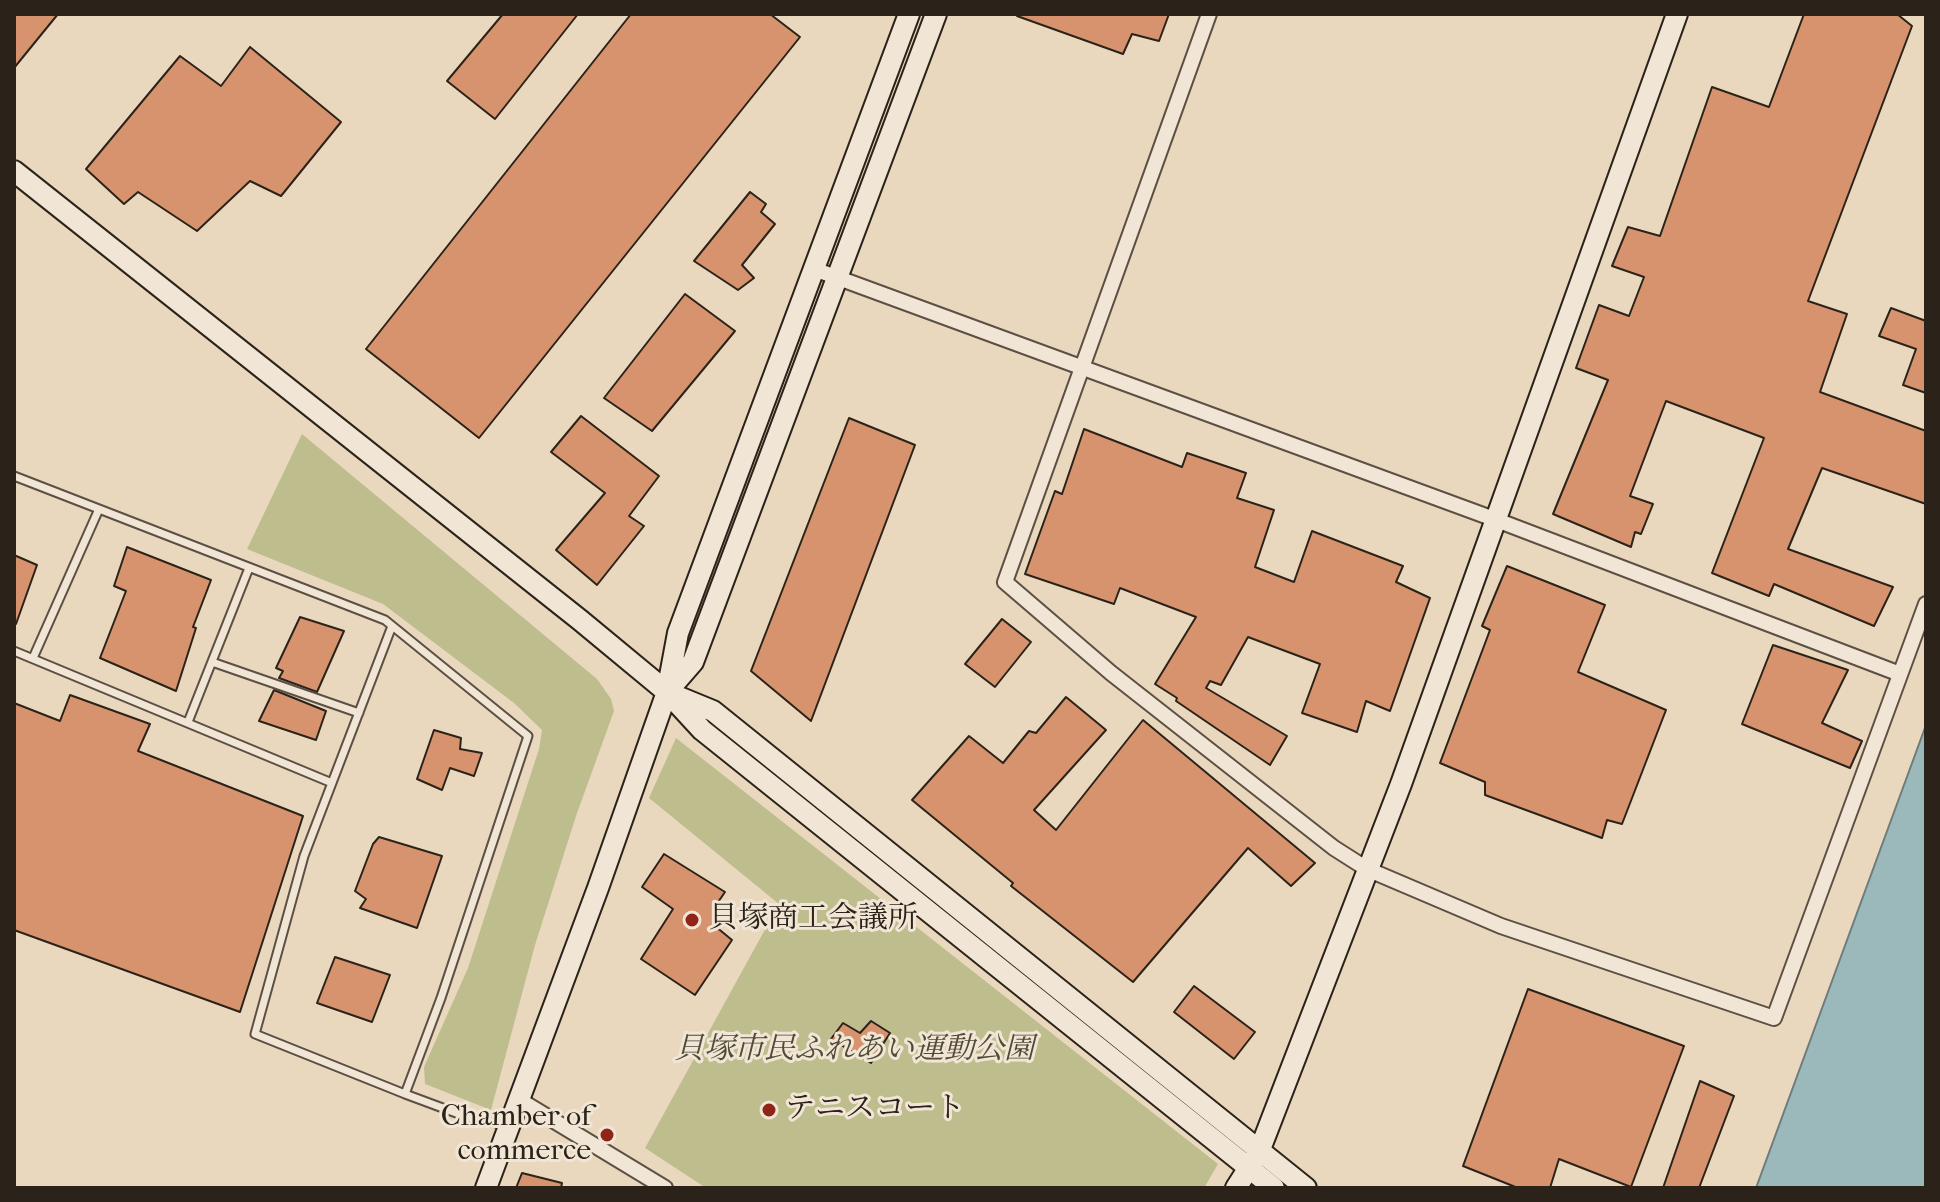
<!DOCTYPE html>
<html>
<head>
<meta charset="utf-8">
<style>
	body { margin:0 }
	#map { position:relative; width:1940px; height:1202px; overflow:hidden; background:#ead8be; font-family:"IM FELL French Canon",serif }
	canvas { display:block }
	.frame { position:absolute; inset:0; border:16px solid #2b231a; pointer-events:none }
</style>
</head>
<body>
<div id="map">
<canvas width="1940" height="1202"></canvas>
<div class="frame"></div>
</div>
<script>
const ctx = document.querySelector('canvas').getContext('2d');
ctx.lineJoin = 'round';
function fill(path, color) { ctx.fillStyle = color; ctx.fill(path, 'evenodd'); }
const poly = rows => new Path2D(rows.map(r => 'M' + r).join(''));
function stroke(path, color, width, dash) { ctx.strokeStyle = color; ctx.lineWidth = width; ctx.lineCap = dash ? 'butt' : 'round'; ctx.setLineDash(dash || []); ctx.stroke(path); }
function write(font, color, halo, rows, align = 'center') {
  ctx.font = font + ' "IM FELL French Canon","Noto Serif JP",serif'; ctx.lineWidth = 6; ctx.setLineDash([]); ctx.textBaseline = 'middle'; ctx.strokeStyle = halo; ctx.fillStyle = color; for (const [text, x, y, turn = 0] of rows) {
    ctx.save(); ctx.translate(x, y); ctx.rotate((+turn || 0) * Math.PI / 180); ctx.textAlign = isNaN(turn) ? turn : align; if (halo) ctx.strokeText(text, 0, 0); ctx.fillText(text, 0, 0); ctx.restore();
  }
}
fill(poly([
	[302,434,597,679,611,699,614,711,576,816,535,945,491,1110,425,1084,424,1067,468,968,539,749,542,730,514,703,383,604,247,549],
	[676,738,1218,1164,1204,1188,706,1188,645,1148,779,904,649,798]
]), '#bdbd8d');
const water = poly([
	[1926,725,1926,1188,1756,1188,1926,725]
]);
fill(water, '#9bb8bb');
stroke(water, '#6e7c7b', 2);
const building = poly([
	[14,14,58,14,14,68,14,14],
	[503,14,578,14,495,119,447,81,503,14],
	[631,14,770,14,800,37,479,438,366,349,631,14],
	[1017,14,1169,14,1159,41,1132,34,1123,54,1017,16,1017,14],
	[1804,14,1897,14,1912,26,1808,301,1847,314,1820,392,1926,431,1926,504,1822,468,1788,549,1893,587,1874,626,1774,584,1769,596,1712,573,1764,438,1666,401,1630,496,1653,504,1641,534,1635,532,1631,547,1553,514,1608,380,1576,368,1599,305,1629,316,1644,277,1612,266,1628,227,1660,236,1712,87,1769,107,1804,14],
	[250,47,341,122,281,196,250,181,197,231,138,192,124,204,86,169,180,56,221,86,250,47],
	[750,192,766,204,761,212,775,224,742,265,754,278,738,290,694,261,750,192],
	[685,294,735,331,652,431,604,398,685,294],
	[1891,308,1926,321,1926,393,1903,385,1916,349,1879,336,1891,308],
	[581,416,659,476,629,516,644,526,597,585,556,550,605,493,551,452,581,416],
	[849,418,915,445,811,721,751,671,849,418],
	[1084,429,1182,467,1187,453,1246,473,1237,498,1274,510,1255,567,1294,582,1312,531,1403,566,1396,582,1430,598,1390,711,1366,701,1357,732,1302,713,1320,664,1248,637,1221,685,1210,681,1206,688,1287,736,1270,765,1176,701,1177,698,1155,684,1196,617,1120,588,1114,604,1025,574,1055,491,1062,494,1084,429],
	[127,547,211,580,193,627,196,628,176,691,100,658,126,591,114,586,127,547],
	[14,555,37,565,16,624,14,624,14,555],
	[1507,566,1605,605,1578,672,1666,710,1622,824,1607,820,1602,838,1485,795,1485,782,1440,763,1490,630,1482,626,1507,566],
	[300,617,344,631,317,692,279,678,283,671,276,668,300,617],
	[1002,619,1031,642,995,687,965,664,1002,619],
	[1773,645,1848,670,1822,723,1862,741,1850,768,1742,724,1773,645],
	[274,690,326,711,316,740,259,721,274,690],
	[70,695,150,724,138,751,303,816,240,1012,14,930,14,703,60,721,70,695],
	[1066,697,1106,730,1034,810,1056,830,1143,720,1315,863,1291,886,1248,848,1133,982,1011,886,1013,883,912,800,969,736,1003,763,1029,731,1036,733,1066,697],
	[434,730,461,738,460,749,482,753,474,776,450,768,442,790,417,779,434,730],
	[379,837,442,856,417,928,360,908,366,899,355,891,373,844,379,837],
	[664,854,725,892,714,908,721,914,715,926,732,940,695,995,641,959,673,909,642,887,664,854],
	[335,957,390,975,372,1022,317,1003,335,957],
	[1194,986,1255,1032,1234,1059,1174,1012,1194,986],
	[1528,989,1684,1046,1631,1187,1559,1159,1550,1188,1518,1188,1463,1166,1528,989],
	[871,1021,890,1033,871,1063,831,1039,843,1023,860,1033,871,1021],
	[1700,1081,1734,1096,1699,1188,1663,1188,1700,1081],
	[522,1173,562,1183,561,1188,516,1188,522,1173]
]);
fill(building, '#d6936d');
stroke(building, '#2b231a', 2);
const lane = poly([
	[14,476,385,620,528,736,441,998,405,1094,467,1117,506,1125],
	[392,626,304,856,255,1034,405,1094],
	[14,651,332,783],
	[33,658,99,509],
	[212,662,359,713],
	[188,722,249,568]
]);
const street = poly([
	[1209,14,1005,582,1111,673,1334,848,1367,869,1501,926,1774,1018,1926,604],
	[814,269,1494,519,1900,674],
	[518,1099,665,1188]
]);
const secondary = poly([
	[14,171,580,620,667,692,702,730,1274,1188],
	[667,692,693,662,936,14],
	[674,695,713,711,1306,1188],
	[486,1188,598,888,667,692,678,633,909,14],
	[1236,1188,1259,1152,1401,784,1677,14]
]);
stroke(lane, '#5b5043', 11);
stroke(street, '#5b5043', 18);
stroke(secondary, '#2b231a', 24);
stroke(lane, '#f1e6d5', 7);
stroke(street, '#f1e6d5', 14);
stroke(secondary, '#f1e6d5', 20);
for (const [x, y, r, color] of [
	[692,920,8,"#8f2418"],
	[769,1110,8,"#8f2418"],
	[607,1135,8,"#8f2418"]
]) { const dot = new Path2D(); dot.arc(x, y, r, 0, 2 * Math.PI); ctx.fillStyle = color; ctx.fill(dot); stroke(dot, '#f1e6d5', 3); }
write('30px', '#2b231a', '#f1e6d5', [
	["貝塚商工会議所",708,920],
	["テニスコート",785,1110],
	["Chamber of",591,1118,"right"],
	["commerce",591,1152,"right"]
], 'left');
write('italic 30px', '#504a37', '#f1e6d5', [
	["貝塚市民ふれあい運動公園",854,1051]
]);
</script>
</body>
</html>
